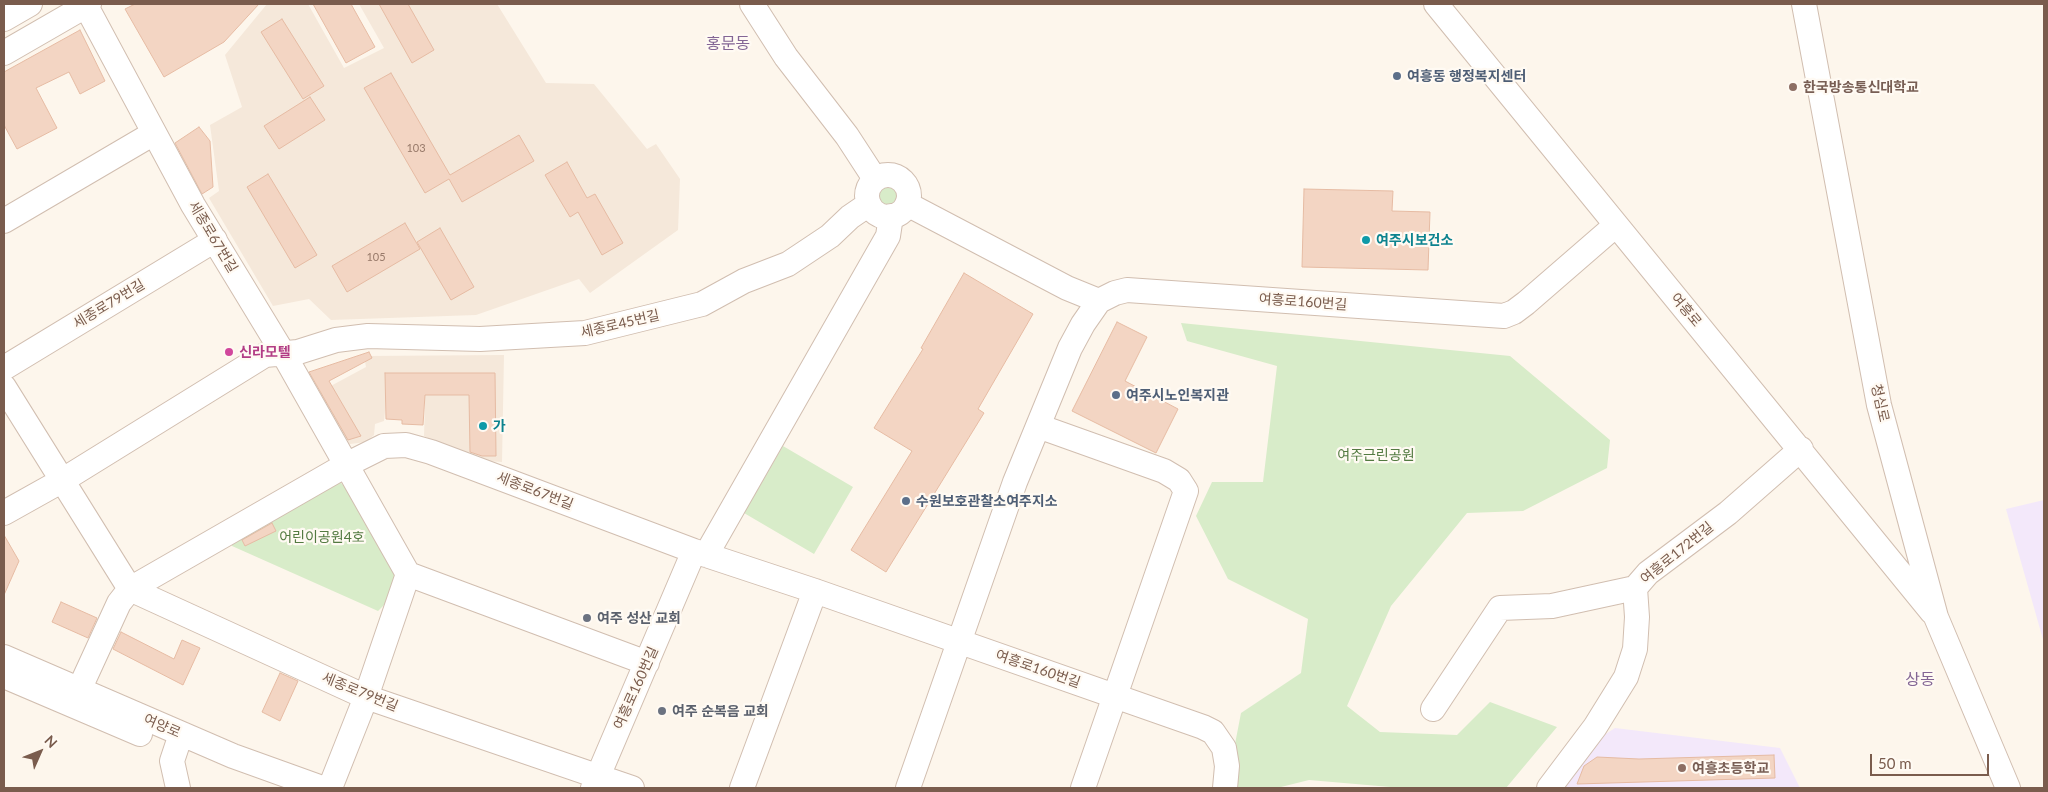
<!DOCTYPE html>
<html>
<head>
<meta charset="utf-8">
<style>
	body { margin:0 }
	#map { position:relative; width:2048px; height:792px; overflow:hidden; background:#fdf6ec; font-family:Lato,sans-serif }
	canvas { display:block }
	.frame { position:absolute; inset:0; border:5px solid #7a5c4d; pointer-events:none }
	.north { position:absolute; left:15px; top:727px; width:50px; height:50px; -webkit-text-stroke:4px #fffaf3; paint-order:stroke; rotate:46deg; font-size:14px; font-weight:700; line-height:20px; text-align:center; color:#7a5c4d }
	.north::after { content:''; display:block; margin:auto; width:18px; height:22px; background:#7a5c4d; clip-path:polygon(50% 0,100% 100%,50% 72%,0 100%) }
	.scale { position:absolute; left:1870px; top:754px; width:119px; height:22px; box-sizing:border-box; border:2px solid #7a5c4d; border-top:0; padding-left:6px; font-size:15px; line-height:18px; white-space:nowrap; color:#7a5c4d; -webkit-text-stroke:4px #fffaf3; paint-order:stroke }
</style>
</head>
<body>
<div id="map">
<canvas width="2048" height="792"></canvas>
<div class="frame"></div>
<div class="north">N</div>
<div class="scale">50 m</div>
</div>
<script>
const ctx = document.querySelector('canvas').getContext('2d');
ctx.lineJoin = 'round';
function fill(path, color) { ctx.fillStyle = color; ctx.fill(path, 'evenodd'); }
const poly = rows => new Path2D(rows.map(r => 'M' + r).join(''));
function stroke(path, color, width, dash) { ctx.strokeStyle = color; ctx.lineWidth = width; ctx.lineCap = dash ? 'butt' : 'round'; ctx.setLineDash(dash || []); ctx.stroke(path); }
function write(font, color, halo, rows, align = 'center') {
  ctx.font = font + ' Lato,"Noto Sans KR",sans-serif'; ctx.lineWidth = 4.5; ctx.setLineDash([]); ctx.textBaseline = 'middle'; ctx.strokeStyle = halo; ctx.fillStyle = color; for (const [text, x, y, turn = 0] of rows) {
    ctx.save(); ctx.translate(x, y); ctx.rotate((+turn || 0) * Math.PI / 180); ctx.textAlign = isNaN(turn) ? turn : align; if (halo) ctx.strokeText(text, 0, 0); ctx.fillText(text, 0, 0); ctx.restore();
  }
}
fill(poly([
	[267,4,308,4,344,68,384,48,359,4,497,4,546,83,594,84,647,149,656,144,680,179,678,230,590,293,579,279,476,315,331,320,309,299,273,306,209,198,219,191,210,125,242,107,225,55],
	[504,355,502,462,468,460,424,436,425,404,386,402,384,421,375,424,374,435,366,442,342,445,314,395,366,367,364,356]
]), '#f5e8da');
fill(poly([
	[2044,500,2044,643,2006,509],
	[1615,728,1780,748,1800,788,1561,788,1583,757,1604,735]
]), '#f3e8fa');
fill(poly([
	'875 195a13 13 0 1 1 26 0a13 13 0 1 1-26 0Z',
	[1181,323,1510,356,1610,440,1607,468,1523,511,1467,513,1391,606,1347,706,1380,732,1457,735,1490,702,1557,727,1506,788,1402,788,1309,780,1277,788,1230,788,1235,744,1241,713,1301,673,1308,619,1228,579,1196,516,1212,482,1263,482,1277,366,1187,341],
	[783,446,853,487,814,554,744,513],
	[334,482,340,482,346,488,395,574,385,604,378,611,232,546,231,542]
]), '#d8ecc9');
const building = poly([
	[135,4,259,4,224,42,164,77,125,9,135,4],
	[313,4,351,4,375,47,346,63,313,4],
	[379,4,408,4,434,50,412,63,379,4],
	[282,19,324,86,303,99,261,32,282,19],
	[80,30,105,81,80,94,69,72,36,88,57,128,17,149,4,125,4,72,80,30],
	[391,73,450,175,519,135,534,161,462,202,449,179,425,193,364,88,391,73],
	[310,97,325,120,279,149,264,126,310,97],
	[199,127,210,141,213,187,202,194,175,143,199,127],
	[567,162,587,198,595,194,623,243,602,255,578,212,570,217,545,175,567,162],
	[268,174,317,255,295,268,247,187,268,174],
	[1304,189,1393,191,1392,211,1430,212,1428,270,1302,267,1304,189],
	[405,223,420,249,347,292,332,266,405,223],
	[440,228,474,287,451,300,417,242,440,228],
	[964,273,1033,314,978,409,984,413,886,572,851,550,912,451,874,428,923,349,921,348,964,273],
	[1117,322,1147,337,1125,381,1178,409,1156,453,1072,411,1117,322],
	[369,352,372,358,329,381,361,436,348,440,309,372,369,352],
	[385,373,495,373,496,456,482,456,470,452,469,395,425,395,423,425,402,424,402,420,386,419,385,373],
	[272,523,276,531,245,546,242,540,272,523],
	[4,535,19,561,4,595,4,535],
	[61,602,97,618,88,638,52,622,61,602],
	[121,632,174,659,182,640,200,648,183,685,113,649,121,632],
	[280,673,298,681,280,721,262,712,280,673],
	[1774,755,1775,778,1577,784,1584,766,1597,757,1639,759,1774,755]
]);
fill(building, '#f3d5c3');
stroke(building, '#e6bba3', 1);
const minor = poly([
	[85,4,193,205,283,353,408,574,366,697,330,788],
	[752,4,786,57,847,136,875,179],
	[1436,4,1932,612],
	[1804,4,1879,405,1936,617,2008,788],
	[4,19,30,4],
	[4,53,89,4],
	'867 196a21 21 0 1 1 42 0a21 21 0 1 1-42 0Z',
	[907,204,1067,288,1099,301],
	[4,221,154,133],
	[4,368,215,240],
	[4,387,130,589,366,697,632,788],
	[1038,426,1164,471,1179,480,1186,491,1083,788],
	[4,513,63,480,265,355,298,352,336,340,368,336,480,339,585,333,702,304,744,281,788,264,830,236,850,217,869,204],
	[706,555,888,236,891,216],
	[408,574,647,663],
	[4,657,233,756,322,788],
	[4,676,140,734],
	[79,690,119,603,130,589,346,465,384,446,406,445,431,452,694,551,815,591,1203,727,1213,732,1224,748,1227,766,1225,788],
	[1433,709,1500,608,1552,606,1635,588],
	[178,788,172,761,181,734],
	[593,788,694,551],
	[742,788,815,591],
	[908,788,1015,482,1070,348,1083,324,1099,301,1115,293,1127,290,1504,316,1514,312,1526,303,1616,225],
	[1549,788,1595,727,1626,677,1635,649,1637,617,1635,588,1648,573,1728,513,1801,449]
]);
stroke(minor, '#d1beb0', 26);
stroke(minor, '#fff', 24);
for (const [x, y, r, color] of [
	[1397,76,5,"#5c6f8a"],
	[1793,87,5,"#8d6e63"],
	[1366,240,5,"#0f9aa8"],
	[229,352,5,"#d1479c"],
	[1116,395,5,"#5c6f8a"],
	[483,426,5,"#0f9aa8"],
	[906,501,5,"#5c6f8a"],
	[587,618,5,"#6b7280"],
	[662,711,5,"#6b7280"],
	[1682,768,5,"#8d6e63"]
]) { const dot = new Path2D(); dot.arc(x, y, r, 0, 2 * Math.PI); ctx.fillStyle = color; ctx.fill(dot); stroke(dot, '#fffaf3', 2); }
write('11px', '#987a6a', null, [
	["103",416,148],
	["105",376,257]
]);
write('bold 14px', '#4e5e75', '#fffaf3', [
	["여흥동 행정복지센터",1407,76],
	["여주시노인복지관",1126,395],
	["수원보호관찰소여주지소",916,501]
], 'left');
write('bold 14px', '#785e54', '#fffaf3', [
	["한국방송통신대학교",1803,87],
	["여흥초등학교",1692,768]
], 'left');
write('14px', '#7a5c4d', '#fffaf3', [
	["세종로67번길",213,237,59],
	["여흥로160번길",1303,302,4],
	["세종로79번길",109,304,-31],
	["여흥로",1686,310,50],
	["세종로45번길",620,324,-13],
	["청심로",1880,403,77],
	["세종로67번길",535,491,21],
	["여흥로172번길",1677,553,-39],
	["여흥로160번길",1038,669,19],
	["여흥로160번길",636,688,-66],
	["세종로79번길",360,692,22],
	["여양로",162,726,23]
]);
write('bold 14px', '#0d838f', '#fffaf3', [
	["여주시보건소",1376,240],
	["가",493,426]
], 'left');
write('bold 14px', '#b23c85', '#fffaf3', [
	["신라모텔",239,352]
], 'left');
write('14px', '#537a41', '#fffaf3', [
	["여주근린공원",1376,455],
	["어린이공원4호",322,537]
]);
write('bold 14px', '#5b616d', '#fffaf3', [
	["여주 성산 교회",597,618],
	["여주 순복음 교회",672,711]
], 'left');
write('16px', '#846695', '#fffaf3', [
	["홍문동",728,44],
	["상동",1920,680]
]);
</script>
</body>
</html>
